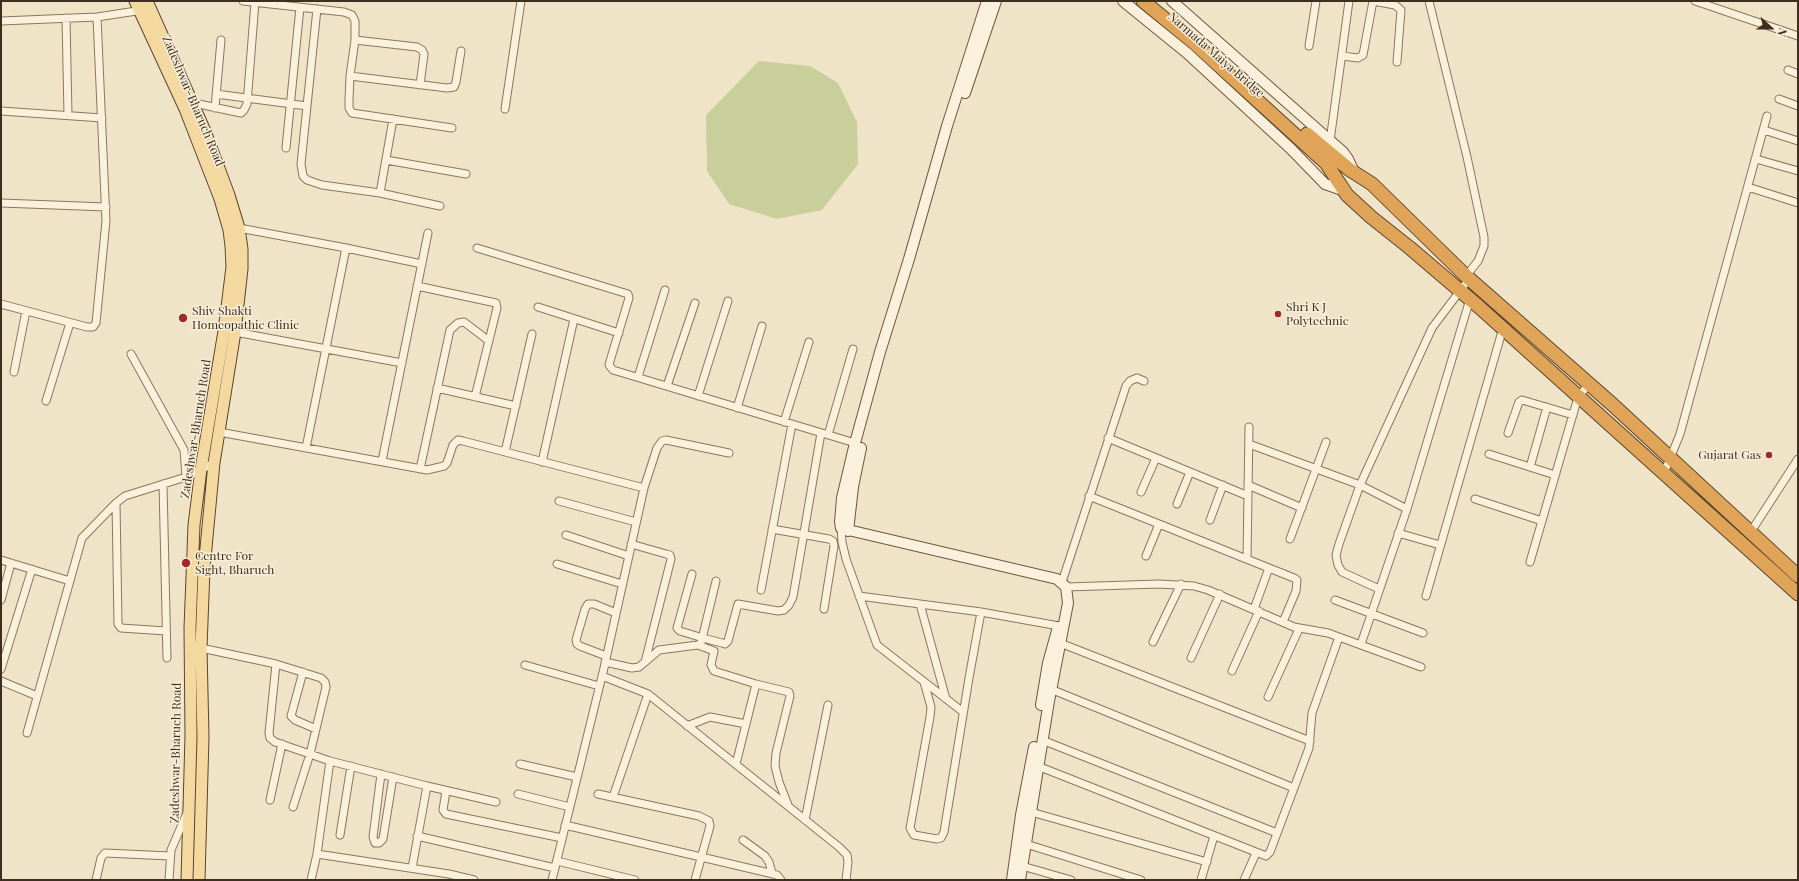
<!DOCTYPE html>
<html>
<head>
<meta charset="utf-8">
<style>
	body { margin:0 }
	#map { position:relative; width:1799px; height:881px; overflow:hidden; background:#f0e4c8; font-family:"Playfair Display",serif }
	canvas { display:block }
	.frame { position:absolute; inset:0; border:2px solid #3d2e20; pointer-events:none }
	.north { position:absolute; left:1751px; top:8px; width:40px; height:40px; -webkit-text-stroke:3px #f7eed8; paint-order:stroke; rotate:111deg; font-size:11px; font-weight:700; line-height:16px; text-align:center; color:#3d2e20 }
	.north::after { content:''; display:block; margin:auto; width:14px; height:18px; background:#3d2e20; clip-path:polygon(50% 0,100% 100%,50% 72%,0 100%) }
</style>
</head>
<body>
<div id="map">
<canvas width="1799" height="881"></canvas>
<div class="frame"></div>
<div class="north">N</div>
</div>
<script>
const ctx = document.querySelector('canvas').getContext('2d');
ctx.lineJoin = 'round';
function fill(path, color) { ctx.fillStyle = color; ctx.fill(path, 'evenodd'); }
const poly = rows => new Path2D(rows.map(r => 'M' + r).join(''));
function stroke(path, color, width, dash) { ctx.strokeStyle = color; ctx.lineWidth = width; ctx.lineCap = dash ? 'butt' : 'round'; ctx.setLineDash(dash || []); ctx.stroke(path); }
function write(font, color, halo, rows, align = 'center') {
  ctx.font = font + ' "Playfair Display",serif'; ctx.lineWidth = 3; ctx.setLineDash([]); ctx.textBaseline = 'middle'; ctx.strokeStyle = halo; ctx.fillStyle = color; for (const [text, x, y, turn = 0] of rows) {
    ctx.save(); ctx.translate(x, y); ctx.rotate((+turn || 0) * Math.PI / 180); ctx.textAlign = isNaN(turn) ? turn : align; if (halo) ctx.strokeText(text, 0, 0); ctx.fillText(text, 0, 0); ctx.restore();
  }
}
fill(poly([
	[759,61,810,66,838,83,857,122,858,164,822,210,777,219,729,204,707,171,706,115]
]), '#c9cf9b');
const street = poly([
	[243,1,344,12,352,15,355,21,355,40,350,76,349,100,349,108,352,113,452,128],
	[1373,1,1395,5,1401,10,1397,62],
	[1429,1,1467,157,1484,237,1484,246,1478,261,1466,276],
	[1695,1,1798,36],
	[317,9,301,164,303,176,307,180,322,185,380,193,440,206],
	[66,18,68,115],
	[1,21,97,17,143,10],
	[355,40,417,47,422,50,424,54,420,85],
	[1309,46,1316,1],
	[1342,56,1358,58,1363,55,1373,1],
	[1788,70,1798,74],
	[350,76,447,88,454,87,456,82,461,51],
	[216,94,307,106],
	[1779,99,1798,106],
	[194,103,241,113,244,110,247,104,255,2],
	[215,108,221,40],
	[505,109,521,1],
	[1,111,102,118],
	[1764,130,1798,141],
	[1330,141,1349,1],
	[286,148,300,7],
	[1756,159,1798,171],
	[386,160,466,174],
	[1748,187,1798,203],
	[380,193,393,119],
	[1,203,106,207],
	[239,228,346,248,422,264],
	[477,248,628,294,629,298,610,361,609,365,613,370,855,443],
	[417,286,496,303,497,308,475,397],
	[1,304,87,327,93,327,96,323,106,221,97,17],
	[538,307,619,333],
	[235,332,402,363],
	[131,354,184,450,186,477],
	[14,372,26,311],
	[638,377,665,290],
	[667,386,695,303],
	[437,388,516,406],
	[698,396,728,301],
	[46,401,70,323],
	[737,408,762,326],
	[784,422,809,342],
	[219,432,427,470,444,466,447,463,453,445,458,440,463,441,644,488],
	[1508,433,1519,402,1522,400,1573,415],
	[828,435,853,349],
	[1108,438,1248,496],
	[1249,444,1360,485,1407,509],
	[306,448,346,248],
	[505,452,532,334],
	[1489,454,1555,475],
	[382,461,428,233],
	[542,462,574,319],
	[1530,467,1547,407],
	[420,469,450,330,458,323,464,322,489,341],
	[1664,473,1680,434,1767,116],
	[163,484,167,658],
	[1248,485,1302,508],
	[1141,492,1156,458],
	[1089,496,1294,578,1297,580,1296,591,1283,622],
	[1475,499,1542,521],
	[559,501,636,522],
	[116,503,118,624,121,628,166,631],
	[1177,504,1190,472],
	[1210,520,1223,485],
	[841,528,842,542,846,559,877,645,963,712],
	[772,529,829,539,833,541,834,546,824,609],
	[1398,533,1440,545],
	[1750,533,1798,459],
	[566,535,629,556],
	[1290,539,1326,442],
	[631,544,666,554,670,555,671,559,645,662],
	[1146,556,1159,524],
	[1247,559,1249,427],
	[1,560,70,581],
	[1530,562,1576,404,1579,396,1589,384],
	[557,564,622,584],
	[692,574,677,628,680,631,703,638,722,643,725,644,728,641,738,604,778,611,784,610,789,605,793,597,821,433],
	[1062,582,1126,386,1130,381,1137,378,1144,381],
	[1066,587,1159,584,1194,586,1208,590,1294,627,1328,633,1421,667],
	[1379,589,1342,572,1338,565,1336,555,1339,544,1360,485,1432,328,1469,279],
	[761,590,792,424],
	[859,596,981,612,1059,626],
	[1426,596,1503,328],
	[1,600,11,563],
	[1335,600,1423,633],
	[920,604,946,699],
	[1254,609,1269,568],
	[1153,642,1181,584],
	[1060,643,1310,741],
	[1361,644,1407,509,1470,299],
	[698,645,714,651,711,665,714,671,756,684,789,692,790,696,776,753,775,766,779,782,788,805],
	[201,648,276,664,321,678,325,682,326,687,310,754,293,807],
	[606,656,580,646,577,644,576,640,585,609,588,604,594,604,616,613],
	[1191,658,1220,594],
	[605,662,632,668,639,667,659,650,698,645,701,643,716,581],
	[276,664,269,733,270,738,275,742,330,761,427,786,496,802],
	[525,665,599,686],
	[1,669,32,569],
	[1232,671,1259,611],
	[303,672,291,716,295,720,316,729],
	[602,676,648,694,839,847,847,855,848,862,846,880],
	[1,681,37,696],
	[924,682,931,707,930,717,910,828,914,835,937,839,941,838,944,832,969,678,981,612],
	[1048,688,1294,788],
	[1268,697,1299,629],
	[687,726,710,717,746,724],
	[27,733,82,538,116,503,125,496,186,477,214,463],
	[1042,740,1277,833],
	[520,764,577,777],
	[736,764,756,684],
	[1035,765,1266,856,1270,852,1309,748,1312,713,1339,637],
	[381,774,373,837,375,843,379,843,383,839,393,777],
	[446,791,443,810,446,814,562,838],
	[518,794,570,807],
	[598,794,699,816,709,821,710,826,695,880],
	[613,797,648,694],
	[270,800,282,744],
	[1031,812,1207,862],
	[805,820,828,705],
	[565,825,769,873,777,875,781,880],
	[340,835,351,766],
	[417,836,555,868],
	[743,840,765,856,769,862,772,873],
	[1026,844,1141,880],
	[317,854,449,874,474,880],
	[557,861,635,880],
	[1022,866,1071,880],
	[412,868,427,786],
	[96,880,101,858,105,853,170,856],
	[169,880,171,850,187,813],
	[311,880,317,854,330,761],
	[552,880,604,668,644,488,657,448,662,441,666,440,729,453],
	[1201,880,1214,836],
	[1244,880,1256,853]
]);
const secondary = poly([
	[987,1,947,126,909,259,880,352,855,443,842,498,840,522,841,528,844,529,1057,579,1066,587,1068,603,1049,701,1020,880],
	[1123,1,1187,53,1290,148,1325,184,1345,191],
	[1172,1,1343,152,1348,159,1354,172],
	[965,93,996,1],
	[848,531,853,487,861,448],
	[1041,705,1048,663,1058,627],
	[1012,880,1021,815,1034,747]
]);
const primary = poly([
	[135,1,185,109,220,199,229,230,231,246,232,267,224,331,201,469,194,525,190,628,191,736,187,880],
	[147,1,205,131,229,195,239,228,242,249,242,269,235,332,214,463,204,569,201,648,203,737,199,880]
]);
const highway = poly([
	[1143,1,1193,42,1326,163,1347,195,1371,217,1410,248,1478,306,1798,594],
	[1307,134,1350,170,1372,184,1466,276,1613,405,1798,576]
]);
stroke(street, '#8d765c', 9);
stroke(secondary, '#6f573f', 12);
stroke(primary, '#5b4430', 13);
stroke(highway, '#5b4430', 15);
stroke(street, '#faf1dc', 7);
stroke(secondary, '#faf1dc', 10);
stroke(primary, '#f3d9a0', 11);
stroke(highway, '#e0a458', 13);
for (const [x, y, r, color] of [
	[1278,314,4,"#9e2a2b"],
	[183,318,5,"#9e2a2b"],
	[1769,455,4,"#9e2a2b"],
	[186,563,5,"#9e2a2b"]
]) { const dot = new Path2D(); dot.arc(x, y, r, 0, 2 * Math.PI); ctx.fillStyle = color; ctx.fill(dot); stroke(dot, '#f7eed8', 1.5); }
write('12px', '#3d2e20', '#f7eed8', [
	["Narmada Maiya Bridge",1216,55,41],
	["Zadeshwar-Bharuch Road",193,101,67],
	["Zadeshwar-Bharuch Road",196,429,-81],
	["Zadeshwar-Bharuch Road",176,753,-89]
]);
write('12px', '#3d2e20', '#f7eed8', [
	["Shri K J",1286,307],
	["Polytechnic",1286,321],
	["Shiv Shakti",192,311],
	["Homeopathic Clinic",192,325],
	["Gujarat Gas",1761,455,"right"],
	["Centre For",195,556],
	["Sight, Bharuch",195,570]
], 'left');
</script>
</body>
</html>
